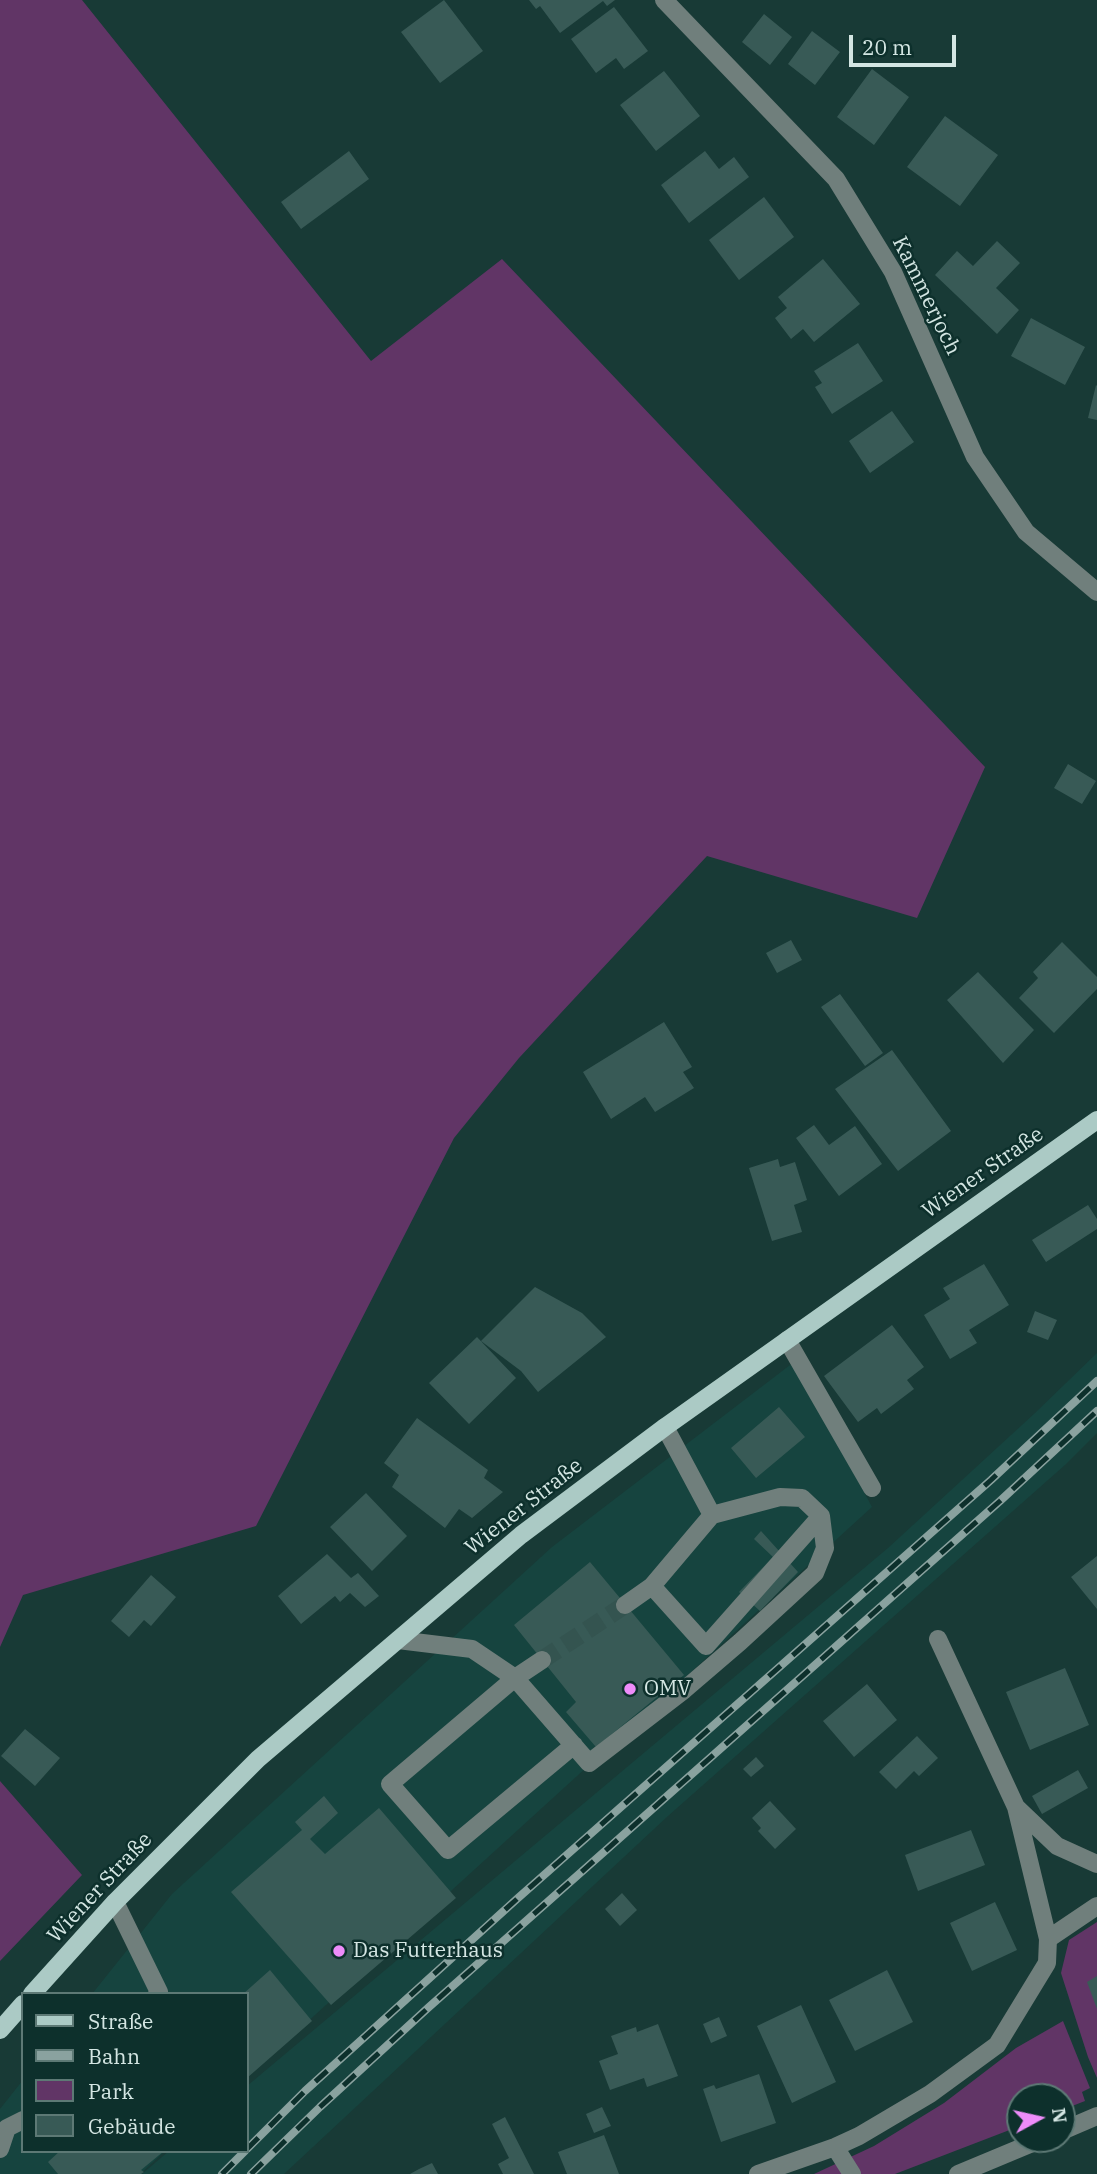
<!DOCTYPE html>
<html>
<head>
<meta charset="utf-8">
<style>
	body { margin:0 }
	#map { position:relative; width:1097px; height:2174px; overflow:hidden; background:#183a36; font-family:"IBM Plex Serif",serif }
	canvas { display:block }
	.legend { position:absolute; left:21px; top:1992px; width:228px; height:161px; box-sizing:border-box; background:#0d302c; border:2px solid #5d7975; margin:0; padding:9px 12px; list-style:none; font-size:21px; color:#d4e6e3 }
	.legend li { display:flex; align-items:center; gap:14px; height:35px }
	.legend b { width:35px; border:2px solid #5d7975 }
	.north { position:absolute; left:1006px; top:2083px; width:70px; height:70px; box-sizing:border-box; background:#0d302c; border:2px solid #5d7975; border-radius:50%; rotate:82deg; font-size:19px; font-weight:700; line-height:28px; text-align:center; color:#d4e6e3 }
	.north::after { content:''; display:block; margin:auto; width:24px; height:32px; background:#ed8cf9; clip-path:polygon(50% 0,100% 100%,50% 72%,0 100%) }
	.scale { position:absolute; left:849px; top:35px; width:107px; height:32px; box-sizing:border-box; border:4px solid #d4e6e3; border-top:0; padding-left:9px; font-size:21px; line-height:24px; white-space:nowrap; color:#d4e6e3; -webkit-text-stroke:5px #0d302c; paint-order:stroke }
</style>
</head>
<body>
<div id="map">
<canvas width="1097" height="2174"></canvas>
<ul class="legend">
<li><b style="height:9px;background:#abcac5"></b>Straße</li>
<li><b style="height:9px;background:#8aa29f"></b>Bahn</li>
<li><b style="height:19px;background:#613566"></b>Park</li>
<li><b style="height:19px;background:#385a56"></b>Gebäude</li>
</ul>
<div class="north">N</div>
<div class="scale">20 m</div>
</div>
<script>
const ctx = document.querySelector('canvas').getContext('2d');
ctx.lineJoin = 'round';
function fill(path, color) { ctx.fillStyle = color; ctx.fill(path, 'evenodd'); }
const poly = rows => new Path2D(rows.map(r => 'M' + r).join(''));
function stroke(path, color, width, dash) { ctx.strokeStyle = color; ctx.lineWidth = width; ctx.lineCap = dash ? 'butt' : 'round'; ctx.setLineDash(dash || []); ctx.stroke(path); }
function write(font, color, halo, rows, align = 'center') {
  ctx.font = font + ' "IBM Plex Serif",serif'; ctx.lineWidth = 5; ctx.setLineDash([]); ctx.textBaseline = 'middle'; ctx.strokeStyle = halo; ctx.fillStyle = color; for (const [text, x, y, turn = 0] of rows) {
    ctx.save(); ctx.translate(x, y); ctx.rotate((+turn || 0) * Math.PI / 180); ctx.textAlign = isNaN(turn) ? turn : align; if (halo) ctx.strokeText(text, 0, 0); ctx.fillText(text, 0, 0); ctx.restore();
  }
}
fill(poly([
	[1097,1353,1097,1433,1065,1465,668,1816,284,2174,142,2174,169,2151,247,2151,247,2086,888,1548,1035,1413],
	[794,1362,872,1507,247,2077,247,1994,92,1994,172,1894,552,1547],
	[23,2080,23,2151,165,2151,140,2174,0,2174,0,2109]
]), '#16443f');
fill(poly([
	[0,0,82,0,371,361,502,259,985,767,917,918,707,856,519,1058,454,1138,256,1526,23,1595,0,1647],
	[0,1781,82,1875,0,1961],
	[1097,1922,1097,2078,1088,2057,1061,1973,1069,1940],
	[1063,2021,1090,2088,1082,2092,1085,2101,1062,2110,1062,2097,1020,2097,1020,2126,895,2174,814,2174,874,2146,944,2103,1016,2048]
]), '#613566');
fill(poly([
	[444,0,483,51,440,83,401,32],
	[529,0,615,0,607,6,603,1,560,33,540,6,536,9],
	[614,7,648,51,624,69,616,58,596,73,571,39],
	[764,14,792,37,770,65,742,42],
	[812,31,840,52,815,85,788,64],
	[872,69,909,97,874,145,837,117],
	[664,71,700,116,656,151,620,105],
	[945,116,998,155,960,206,907,167],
	[349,151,369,179,301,229,281,202],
	[705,151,719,169,734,157,749,177,689,223,661,185],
	[764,197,794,237,739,280,709,240],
	[997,241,1020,263,996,288,1019,310,997,334,935,275,957,251,973,266],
	[823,259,860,304,814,342,803,329,791,339,775,318,787,308,778,297],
	[1031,318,1085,347,1065,385,1011,356],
	[858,343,883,381,832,414,815,387,822,383,814,371],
	[1096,385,1097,386,1097,420,1088,418],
	[892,411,914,442,870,473,849,441],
	[1068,764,1096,781,1082,804,1054,788],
	[791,940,802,960,777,973,766,953],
	[1062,942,1097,977,1097,989,1054,1033,1019,998,1038,978,1033,972],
	[978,972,1034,1030,1003,1063,947,1000],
	[840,994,883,1053,865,1066,821,1007],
	[664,1022,692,1067,683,1072,694,1088,655,1112,645,1097,611,1119,583,1072],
	[892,1050,951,1131,898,1171,835,1089],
	[814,1125,829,1145,855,1126,882,1164,839,1196,796,1138],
	[778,1159,780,1167,795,1162,807,1200,794,1205,802,1232,772,1241,749,1168],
	[1088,1205,1097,1219,1097,1229,1046,1262,1032,1240],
	[984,1264,1009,1305,969,1330,977,1343,950,1359,924,1315,950,1299,943,1288],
	[535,1287,582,1313,606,1337,538,1392,521,1371,481,1341],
	[1035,1311,1057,1320,1048,1340,1027,1332],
	[892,1325,924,1367,907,1380,914,1389,881,1414,877,1408,858,1422,824,1376],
	[477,1337,516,1378,469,1424,429,1383],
	[779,1407,805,1437,756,1478,731,1448],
	[417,1418,488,1470,484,1478,503,1492,472,1518,459,1509,445,1528,392,1487,399,1475,384,1463],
	[366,1493,407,1536,372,1571,330,1527],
	[761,1531,798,1572,760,1611,739,1592,773,1557,754,1539],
	[327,1554,351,1578,358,1573,379,1596,365,1607,350,1593,340,1602,335,1596,301,1624,278,1596],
	[1097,1556,1097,1609,1071,1577],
	[590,1562,684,1675,596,1747,566,1712,576,1702,514,1625],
	[151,1575,176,1597,151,1626,144,1620,129,1637,111,1621],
	[1065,1668,1089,1725,1030,1750,1006,1692],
	[867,1684,897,1720,854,1757,823,1721],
	[25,1729,60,1758,35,1786,1,1756],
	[917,1736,938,1758,919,1776,914,1771,896,1789,879,1772],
	[756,1757,764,1766,751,1777,743,1769],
	[1078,1770,1088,1788,1042,1814,1032,1796],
	[324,1796,338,1813,310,1839,325,1854,379,1808,456,1898,331,2005,231,1892,302,1830,295,1822],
	[770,1801,796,1829,775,1849,758,1831,761,1828,752,1818],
	[971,1830,985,1865,918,1891,905,1855],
	[622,1893,637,1910,620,1926,605,1909],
	[995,1902,1017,1950,972,1971,950,1923],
	[270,1970,312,2021,247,2078,247,1994,243,1994],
	[887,1970,913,2022,855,2051,829,2000],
	[1097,1976,1097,2009,1087,1982],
	[801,2005,836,2082,792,2103,757,2026],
	[719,2017,727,2036,711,2043,703,2024],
	[658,2024,678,2076,647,2087,644,2078,610,2090,599,2061,618,2054,611,2036,636,2027,637,2032],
	[759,2074,776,2123,721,2142,703,2089,714,2085,716,2089],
	[602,2107,611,2126,594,2133,586,2114],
	[505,2117,534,2174,503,2174,498,2164,509,2158,492,2124],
	[604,2135,619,2174,567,2174,558,2152],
	[60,2151,164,2151,141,2170,144,2172,141,2174,58,2174,48,2162],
	[432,2163,438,2174,410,2174,419,2169]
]), '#385a56');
stroke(poly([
	[542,1660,625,1605]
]), '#345450', 18, [18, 9]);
stroke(poly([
	[664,0,836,179,893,272,975,457,1026,532,1097,592],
	[787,1340,872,1488],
	[665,1427,712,1515],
	[652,1586,706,1646,821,1516],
	[938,1639,1016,1807,1048,1939],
	[398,1640,472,1649,515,1678,589,1763,684,1690,740,1642,815,1573,825,1548,821,1516,802,1498,780,1497,712,1515,652,1586,625,1605],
	[542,1660,515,1678,390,1784,448,1850,574,1745],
	[1016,1807,1057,1846,1097,1864],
	[115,1902,159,1992,157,1994],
	[1062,2131,1097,2116],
	[835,2147,852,2174],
	[0,2149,7,2128,23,2120],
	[758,2174,835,2147,859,2136,930,2094,997,2045,1047,1963,1048,1939,1097,1906],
	[958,2174,1042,2139]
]), '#707f7c', 18);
stroke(poly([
	[32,1994,115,1902,258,1759,521,1535,665,1427,1097,1120],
	[0,2030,23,2004]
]), '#abcac5', 18);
const rail = poly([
	[247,2149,305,2091,518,1898,991,1480,1097,1381],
	[222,2174,245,2151],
	[251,2174,320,2107,429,2007,1000,1501,1097,1411]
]);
stroke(rail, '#8aa29f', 8);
stroke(rail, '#0d302c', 5, [16]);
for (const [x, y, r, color] of [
	[630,1689,7,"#ed8cf9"],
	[339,1951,7,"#ed8cf9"]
]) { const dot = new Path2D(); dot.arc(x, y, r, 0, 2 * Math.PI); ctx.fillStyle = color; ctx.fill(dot); stroke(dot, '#0d302c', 2.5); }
write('21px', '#d4e6e3', '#0d302c', [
	["Kammerjoch",926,296,64],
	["Wiener Straße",983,1173,-35],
	["Wiener Straße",524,1507,-38],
	["Wiener Straße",100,1888,-47]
]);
write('21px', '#d4e6e3', '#0d302c', [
	["OMV",644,1689],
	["Das Futterhaus",353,1951]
], 'left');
</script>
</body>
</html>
